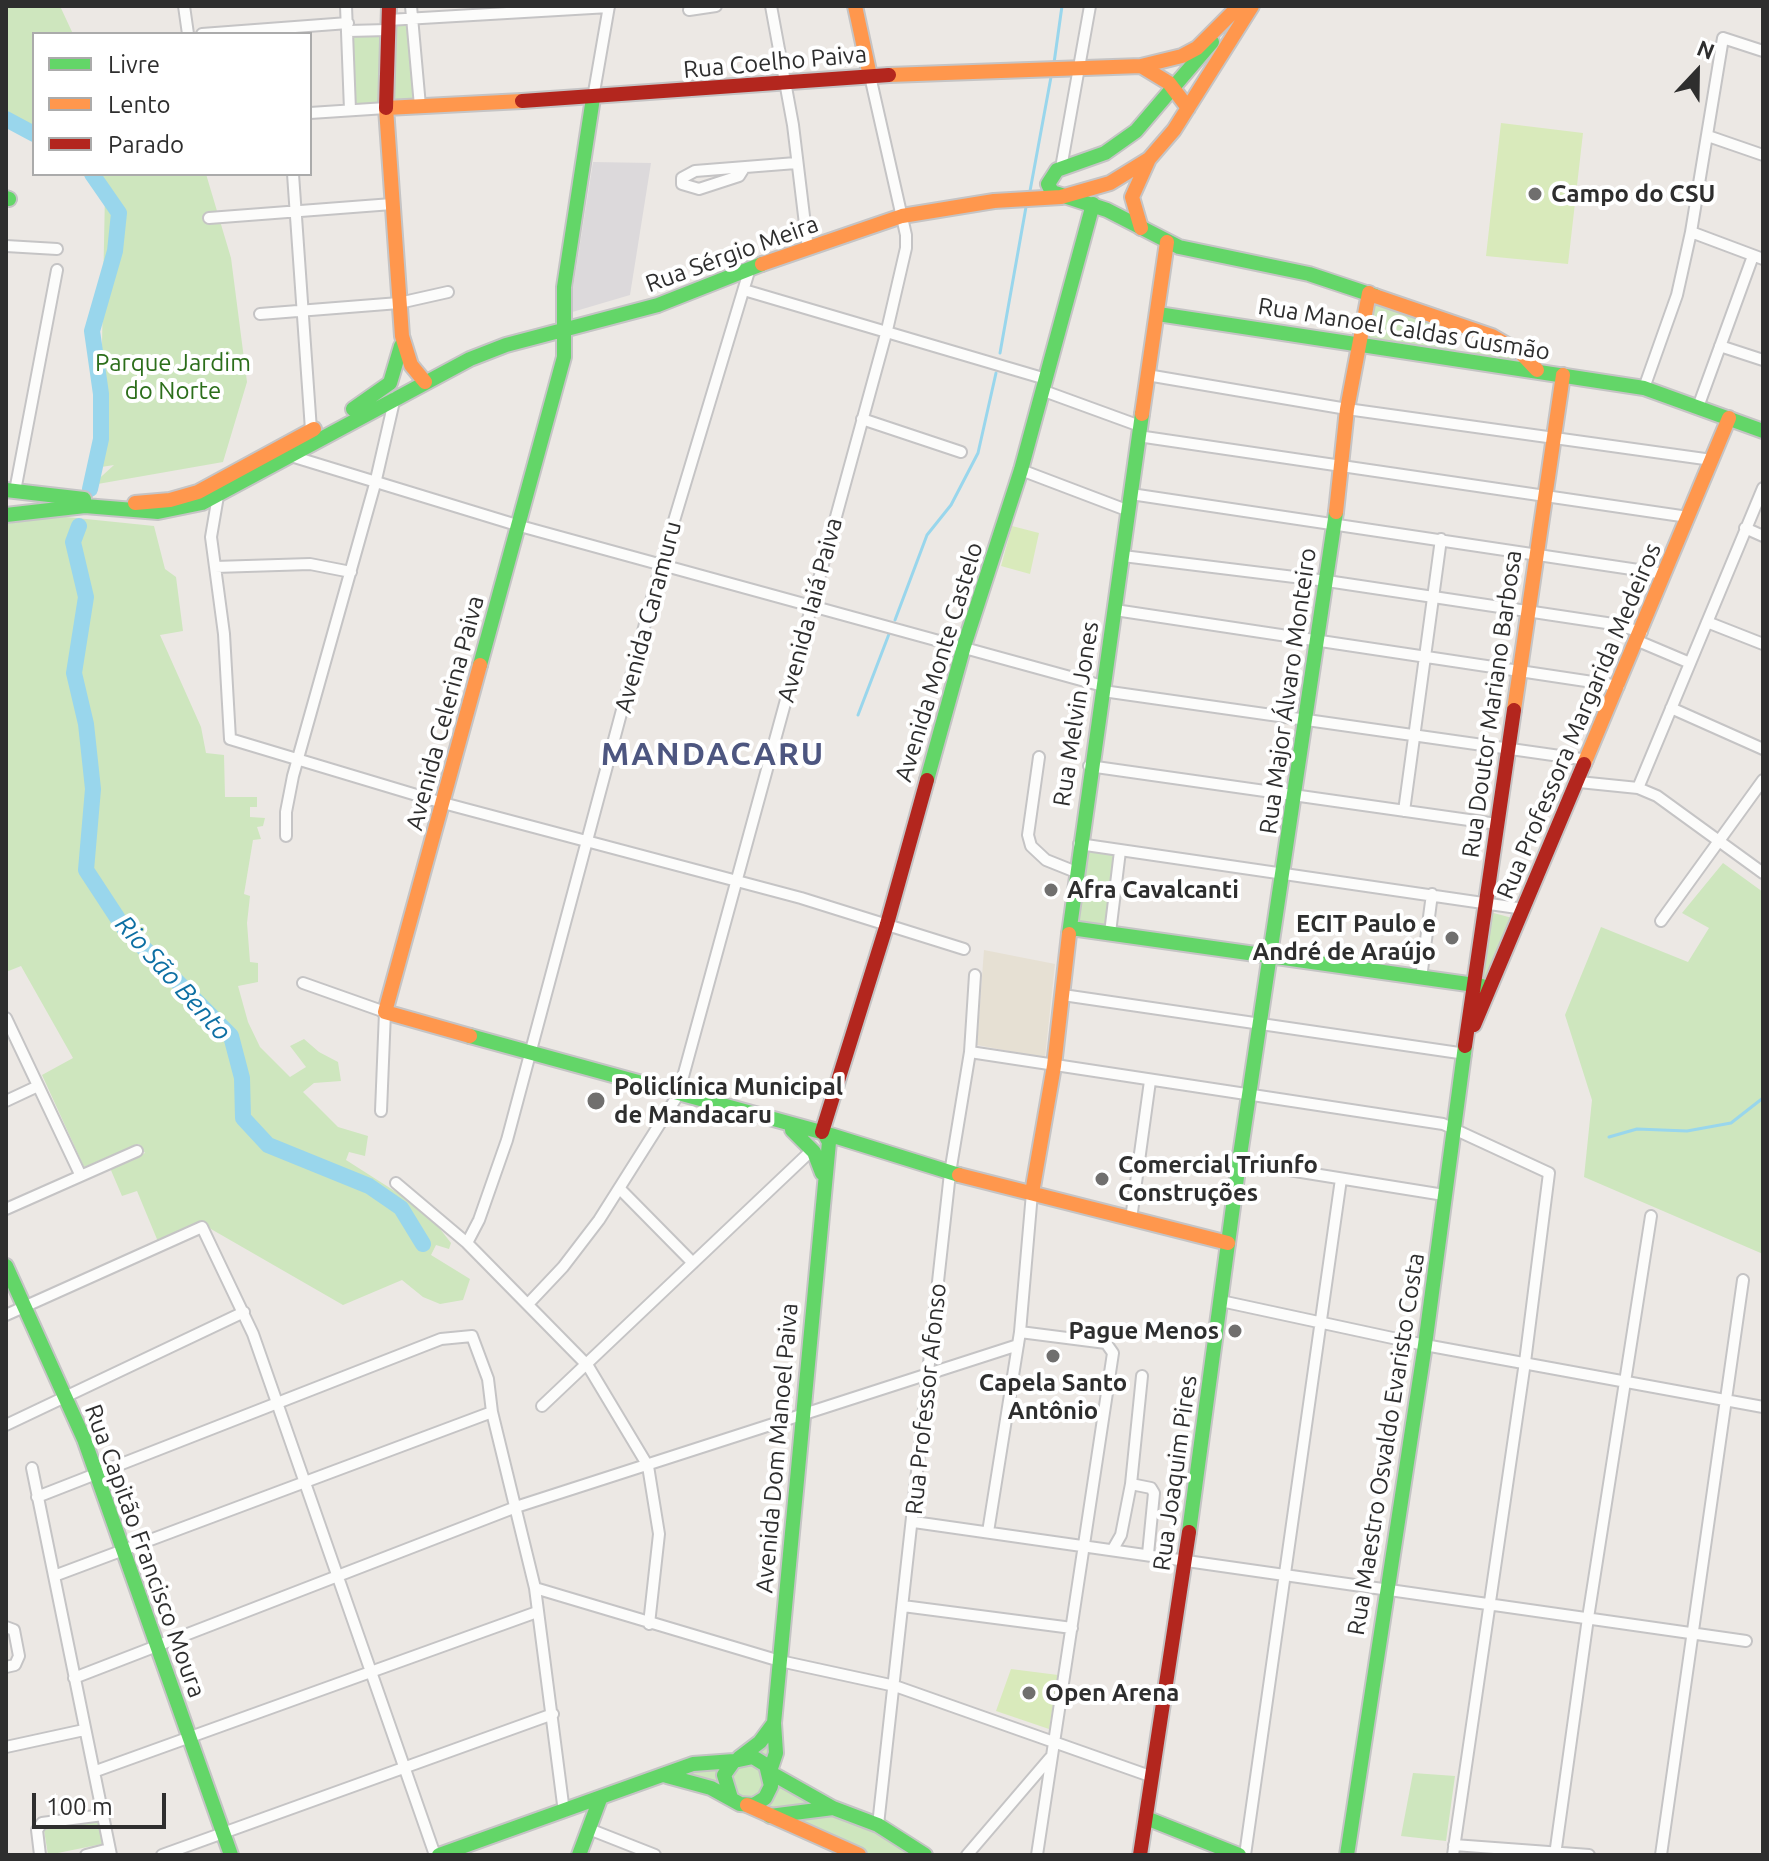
<!DOCTYPE html>
<html>
<head>
<meta charset="utf-8">
<style>
	body { margin:0 }
	#map { position:relative; width:1769px; height:1861px; overflow:hidden; background:#ece8e4; font-family:Ubuntu,sans-serif }
	canvas { display:block }
	.frame { position:absolute; inset:0; border:8px solid #2e2e2e; pointer-events:none }
	.legend { position:absolute; left:32px; top:32px; width:280px; height:144px; box-sizing:border-box; background:#fff; border:2px solid #ababab; margin:0; padding:10px 14px; list-style:none; font-size:24px; color:#2e2e2e }
	.legend li { display:flex; align-items:center; gap:16px; height:40px }
	.legend b { width:40px; border:2px solid #ababab }
	.north { position:absolute; left:1657px; top:32px; width:80px; height:80px; -webkit-text-stroke:6px #fff; paint-order:stroke; rotate:22deg; font-size:22px; font-weight:700; line-height:32px; text-align:center; color:#2e2e2e }
	.north::after { content:''; display:block; margin:auto; width:28px; height:36px; background:#2e2e2e; clip-path:polygon(50% 0,100% 100%,50% 72%,0 100%) }
	.scale { position:absolute; left:32px; top:1793px; width:134px; height:36px; box-sizing:border-box; border:4px solid #2e2e2e; border-top:0; padding-left:10px; font-size:24px; line-height:28px; white-space:nowrap; color:#2e2e2e; -webkit-text-stroke:6px #fff; paint-order:stroke }
</style>
</head>
<body>
<div id="map">
<canvas width="1769" height="1861"></canvas>
<div class="frame"></div>
<ul class="legend">
<li><b style="height:10px;background:#63d668"></b>Livre</li>
<li><b style="height:10px;background:#ff974d"></b>Lento</li>
<li><b style="height:10px;background:#b3261e"></b>Parado</li>
</ul>
<div class="north">N</div>
<div class="scale">100 m</div>
</div>
<script>
const ctx = document.querySelector('canvas').getContext('2d');
ctx.lineJoin = 'round';
function fill(path, color) { ctx.fillStyle = color; ctx.fill(path, 'evenodd'); }
const poly = rows => new Path2D(rows.map(r => 'M' + r).join(''));
function stroke(path, color, width, dash) { ctx.strokeStyle = color; ctx.lineWidth = width; ctx.lineCap = dash ? 'butt' : 'round'; ctx.setLineDash(dash || []); ctx.stroke(path); }
function write(font, color, halo, rows, align = 'center') {
  ctx.font = font + ' Ubuntu,sans-serif'; ctx.lineWidth = 8; ctx.setLineDash([]); ctx.textBaseline = 'middle'; ctx.strokeStyle = halo; ctx.fillStyle = color; for (const [text, x, y, turn = 0] of rows) {
    ctx.save(); ctx.translate(x, y); ctx.rotate((+turn || 0) * Math.PI / 180); ctx.textAlign = isNaN(turn) ? turn : align; if (halo) ctx.strokeText(text, 0, 0); ctx.fillText(text, 0, 0); ctx.restore();
  }
}
fill(poly([
	[593,162,651,163,630,295,569,313]
]), '#dcd9db');
fill(poly([
	[984,950,1055,964,1045,1058,977,1045]
]), '#e6e0d3');
fill(poly([
	[6,6,60,6,73,34,34,34,34,135,6,120],
	[391,24,411,24,417,104,391,103],
	[382,28,382,104,355,106,352,29],
	[82,174,206,174,231,258,247,382,223,462,92,485,114,465,95,468,101,394,105,193],
	[1374,298,1457,329,1455,355,1363,342],
	[1473,338,1505,350,1526,365,1471,356],
	[57,516,154,526,165,569,176,577,183,631,160,635,201,727,206,753,224,755,225,797,257,797,257,807,250,807,250,817,265,818,263,826,257,827,261,839,253,840,244,894,250,896,247,923,250,962,258,963,258,982,238,986,248,1022,260,1047,290,1077,306,1067,290,1046,304,1039,319,1052,338,1062,341,1081,314,1083,303,1092,338,1127,368,1136,365,1156,349,1152,346,1160,426,1211,451,1243,449,1249,436,1245,431,1255,470,1279,463,1300,440,1304,423,1297,402,1280,343,1305,204,1225,159,1244,137,1191,122,1196,110,1168,145,1153,139,1144,84,1167,42,1075,73,1058,21,966,6,972,6,524],
	[1079,844,1120,851,1110,933,1071,926],
	[1723,863,1763,892,1763,1254,1584,1177,1592,1100,1565,1015,1601,927,1688,962,1709,928,1682,913],
	[1490,912,1516,919,1490,982,1481,977],
	[771,1738,766,1771,917,1855,871,1855,683,1774,743,1762],
	[1413,1773,1455,1776,1446,1841,1401,1836],
	[98,1821,102,1844,48,1855,44,1830]
]), '#cee6be');
fill(poly([
	[1501,123,1583,133,1568,264,1486,256],
	[1012,526,1039,533,1030,574,1001,566],
	[1011,1669,1058,1675,1049,1729,996,1711]
]), '#d9eabb');
stroke(poly([
	[1054,63,1062,6],
	[1030,191,1051,77],
	[1000,353,1026,207],
	[895,620,927,535,951,505,978,453,996,373],
	[858,715,889,634],
	[1609,1137,1637,1129,1687,1131,1731,1123,1763,1098]
]), '#99d6ec', 3);
stroke(poly([
	[6,119,34,134],
	[90,489,101,439,101,394,92,331,115,251,119,213,92,174],
	[79,526,73,542,86,597,74,673,86,724,93,789,86,870,124,928,231,1036,242,1078,243,1118,268,1145,369,1186,401,1208,423,1244]
]), '#99d6ec', 16);
const street = poly([
	[184,6,188,34],
	[346,6,350,110],
	[411,6,420,106],
	[771,6,793,125,808,249],
	[689,10,716,6],
	[388,20,609,7],
	[348,31,388,30],
	[202,34,348,23],
	[593,98,609,6],
	[310,113,386,108],
	[1708,136,1763,155],
	[744,168,739,176,699,189,682,184,682,178,695,171,796,163],
	[1061,168,1090,6],
	[293,174,311,430],
	[209,218,392,204],
	[1691,232,1763,259],
	[6,246,57,249],
	[744,290,1046,379],
	[260,314,399,303,448,292],
	[1720,346,1763,360],
	[1147,375,1347,409,1712,460],
	[1644,388,1677,295,1691,232,1723,38,1763,51],
	[1044,391,1140,426],
	[1698,407,1753,256],
	[862,419,961,452],
	[1138,436,1688,517],
	[291,456,520,526,1103,686],
	[1021,470,1129,511],
	[15,491,57,270],
	[1131,494,1665,574],
	[218,496,211,537,224,634,230,739,443,803,801,898,964,949],
	[1745,528,1763,536],
	[1123,556,1327,581,1613,624,1642,632],
	[215,567,310,564,351,572],
	[1115,610,1619,686],
	[1707,622,1763,644],
	[1638,641,1690,663],
	[1103,691,1588,760],
	[1671,708,1763,749],
	[1039,757,1028,835,1031,846,1046,860,1076,872],
	[1089,766,1497,824],
	[1579,782,1638,788,1657,796,1763,873],
	[1638,788,1763,488],
	[1404,811,1441,539],
	[286,836,286,812,293,776,375,484,395,397],
	[1079,844,1524,909],
	[1661,921,1763,780],
	[1110,933,1120,851],
	[1421,978,1432,894],
	[303,983,385,1012,381,1111],
	[1063,995,1466,1054],
	[6,1018,80,1174],
	[970,1052,1443,1124,1549,1173,1525,1362,1453,1855],
	[6,1101,38,1086],
	[1239,1162,1444,1195],
	[396,1183,467,1243,588,1366,648,1466,659,1534,649,1624],
	[620,1189,693,1263],
	[6,1209,137,1151],
	[1131,1219,1150,1081],
	[467,1243,479,1220,507,1140,661,564,750,268],
	[1221,1301,1425,1345,1763,1407],
	[529,1303,563,1267,599,1220,678,1095,887,330,906,248,906,235,870,76],
	[6,1315,202,1227,253,1334,435,1855],
	[1020,1332,1106,1343,1113,1353,1037,1855],
	[542,1406,812,1150],
	[6,1425,244,1312],
	[32,1468,111,1855],
	[1131,1484,1151,1488,1154,1493,1148,1554],
	[37,1497,441,1339,472,1336,488,1379,492,1412,535,1588,564,1812],
	[914,1522,1746,1641],
	[988,1532,1020,1332,1032,1193],
	[1113,1549,1121,1535,1131,1484,1142,1376],
	[54,1576,492,1412],
	[535,1588,780,1661,895,1686,1150,1776],
	[903,1606,1072,1628],
	[6,1627,14,1630,19,1656,15,1665,6,1667],
	[74,1678,516,1507,1018,1345],
	[6,1747,84,1730],
	[96,1771,537,1612],
	[878,1825,950,1173,970,1052,975,975],
	[589,1829,655,1855],
	[1454,1845,1589,1855],
	[40,1855,37,1830,42,1823,103,1815],
	[86,1855,109,1849],
	[162,1855,553,1714],
	[967,1855,1050,1758],
	[1245,1855,1341,1179],
	[1555,1855,1588,1618,1651,1216],
	[1661,1855,1743,1280]
]);
const fast = poly([
	[1212,42,1136,131,1105,153,1057,170,1048,184,1052,192,1107,210,1179,247,1309,274,1375,296],
	[6,198,9,199],
	[1158,314,1644,388,1763,431],
	[353,409,390,383,401,346],
	[6,490,84,499],
	[6,515,85,506,158,512,202,503,470,359,506,345,658,305,762,264],
	[480,665,564,357,564,287,593,98],
	[927,780,964,646,1021,470,1093,204],
	[1071,928,1482,986],
	[1069,934,1142,414],
	[470,1036,821,1132,959,1175],
	[792,1130,814,1152,822,1173],
	[6,1266,84,1439,231,1855],
	[1189,1532,1239,1162,1336,512],
	[739,1758,760,1742,774,1723],
	[770,1771,776,1753,774,1723,829,1142,824,1133],
	[771,1773,833,1808,878,1825,925,1855],
	[667,1776,711,1788,740,1804,754,1805,765,1798,771,1786,766,1765,753,1757,734,1761,724,1775,731,1798],
	[770,1816,833,1808],
	[1146,1818,1239,1855],
	[439,1855,693,1764,734,1761],
	[579,1855,600,1799],
	[1347,1855,1425,1345,1465,1046]
]);
const slow = poly([
	[855,6,870,76],
	[1141,66,1169,83,1188,108],
	[889,75,1141,66,1182,56,1197,48,1239,6],
	[1141,228,1132,197,1149,159],
	[762,264,902,216,994,201,1061,197,1110,183,1149,159,1174,130,1252,6],
	[1375,296,1492,336,1521,353,1537,370],
	[425,382,411,365,402,336,386,108,522,101],
	[1142,414,1167,242],
	[135,503,170,500,198,492,314,429],
	[1336,512,1347,409,1369,293],
	[1514,710,1563,375],
	[1584,764,1729,418],
	[470,1036,385,1012,480,665],
	[959,1175,1228,1243],
	[1032,1193,1054,1066,1069,934],
	[747,1805,859,1855]
]);
const jam = poly([
	[522,101,889,75],
	[386,108,389,6],
	[1474,1025,1584,764],
	[1465,1046,1514,710],
	[822,1132,887,924,927,780],
	[1140,1855,1189,1532]
]);
stroke(street, '#c5c4c5', 14);
stroke(fast, '#c5c4c5', 18);
stroke(slow, '#c5c4c5', 18);
stroke(jam, '#c5c4c5', 18);
stroke(street, '#fcfcfb', 10);
stroke(fast, '#63d668', 14);
stroke(slow, '#ff974d', 14);
stroke(jam, '#b3261e', 14);
for (const [x, y, r, color] of [
	[1535,194,8,"#706f6e"],
	[1051,890,8,"#706f6e"],
	[1452,938,8,"#706f6e"],
	[596,1101,10,"#706f6e"],
	[1102,1179,8,"#706f6e"],
	[1235,1331,8,"#706f6e"],
	[1053,1356,8,"#706f6e"],
	[1029,1693,8,"#706f6e"]
]) { const dot = new Path2D(); dot.arc(x, y, r, 0, 2 * Math.PI); ctx.fillStyle = color; ctx.fill(dot); stroke(dot, '#fff', 3); }
write('24px', '#2e2e2e', '#fff', [
	["Rua Coelho Paiva",775,62,-5],
	["Rua Sérgio Meira",732,254,-20],
	["Rua Manoel Caldas Gusmão",1404,329,9],
	["Avenida Iaiá Paiva",810,610,-75],
	["Avenida Caramuru",648,617,-75],
	["Avenida Monte Castelo",939,662,-73],
	["Rua Major Álvaro Monteiro",1288,691,-82],
	["Rua Doutor Mariano Barbosa",1492,704,-82],
	["Avenida Celerina Paiva",445,713,-75],
	["Rua Melvin Jones",1076,714,-81],
	["Rua Professora Margarida Medeiros",1579,721,-67],
	["Rua Professor Afonso",926,1399,-84],
	["Rua Maestro Osvaldo Evaristo Costa",1386,1444,-81],
	["Avenida Dom Manoel Paiva",777,1448,-85],
	["Rua Joaquim Pires",1175,1473,-82],
	["Rua Capitão Francisco Moura",145,1551,70]
]);
write('bold 24px', '#2e2e2e', '#fff', [
	["Campo do CSU",1551,194],
	["Afra Cavalcanti",1067,890],
	["ECIT Paulo e",1436,924,"right"],
	["André de Araújo",1436,952,"right"],
	["Policlínica Municipal",614,1087],
	["de Mandacaru",614,1115],
	["Comercial Triunfo",1118,1165],
	["Construções",1118,1193],
	["Pague Menos",1219,1331,"right"],
	["Capela Santo",1053,1383,"center"],
	["Antônio",1053,1411,"center"],
	["Open Arena",1045,1693]
], 'left');
write('24px', '#2c6e1b', '#fff', [
	["Parque Jardim",173,363],
	["do Norte",173,391]
]);
write('italic 26px', '#0d6fa3', '#fff', [
	["Rio São Bento",173,978,48]
]);
ctx.letterSpacing = '2px';
write('bold 32px', '#4d5680', '#fff', [
	["MANDACARU",713,754]
]);
ctx.letterSpacing = '0px';
</script>
</body>
</html>
